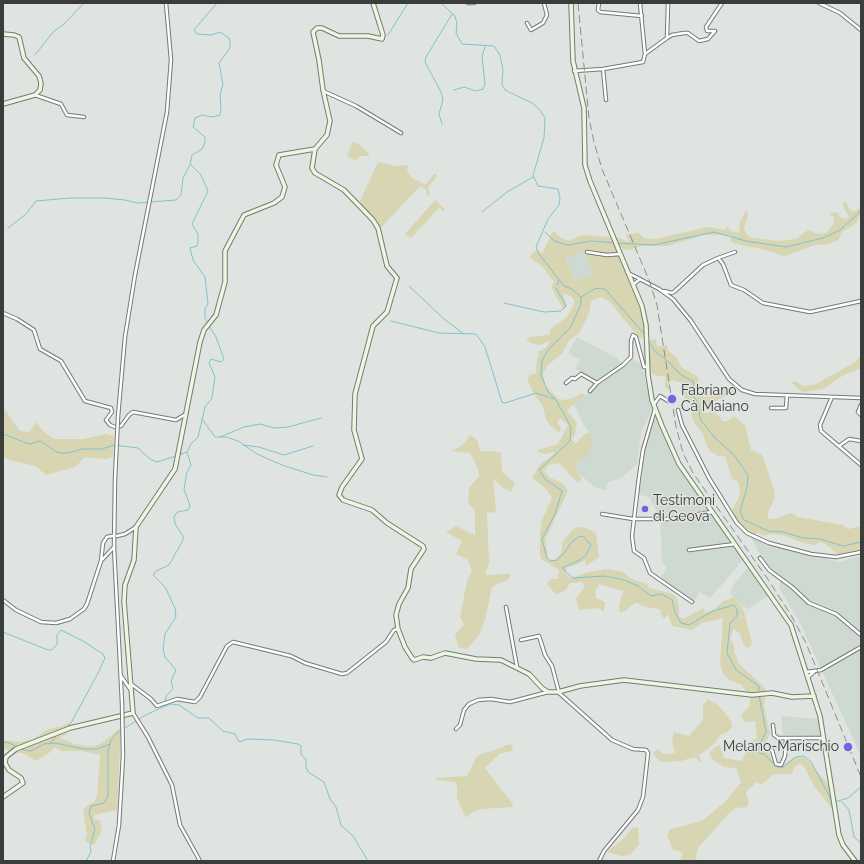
<!DOCTYPE html>
<html>
<head>
<meta charset="utf-8">
<style>
	body { margin:0 }
	#map { position:relative; width:864px; height:864px; overflow:hidden; background:#dfe4e0; font-family:Raleway,sans-serif }
	canvas { display:block }
	.frame { position:absolute; inset:0; border:4px solid #3b3d3c; pointer-events:none }
</style>
</head>
<body>
<div id="map">
<canvas width="864" height="864"></canvas>
<div class="frame"></div>
</div>
<script>
const ctx = document.querySelector('canvas').getContext('2d');
ctx.lineJoin = 'round';
function fill(path, color) { ctx.fillStyle = color; ctx.fill(path, 'evenodd'); }
const poly = rows => new Path2D(rows.map(r => 'M' + r).join(''));
function stroke(path, color, width, dash) { ctx.strokeStyle = color; ctx.lineWidth = width; ctx.lineCap = dash ? 'butt' : 'round'; ctx.setLineDash(dash || []); ctx.stroke(path); }
function write(font, color, halo, rows, align = 'center') {
  ctx.font = font + ' Raleway,sans-serif'; ctx.lineWidth = 3; ctx.setLineDash([]); ctx.textBaseline = 'middle'; ctx.strokeStyle = halo; ctx.fillStyle = color; for (const [text, x, y, turn = 0] of rows) {
    ctx.save(); ctx.translate(x, y); ctx.rotate((+turn || 0) * Math.PI / 180); ctx.textAlign = isNaN(turn) ? turn : align; if (halo) ctx.strokeText(text, 0, 0); ctx.fillText(text, 0, 0); ctx.restore();
  }
}
fill(poly([
	[584,250,593,274,575,282,565,257],
	[577,337,617,358,623,364,601,379,597,380,575,369,580,360,568,353],
	[633,359,642,365,652,409,641,433,637,464,621,478,608,482,606,490,597,488,576,472,577,461,589,455,590,433,583,424,574,404,585,396,598,383],
	[656,417,678,466,744,559,710,598,699,592,694,602,661,578,667,567,662,563,660,518,650,498,638,494,645,448,651,427],
	[750,536,764,542,807,552,838,562,861,556,861,756,800,623,779,588,781,577,766,565],
	[749,567,769,595,748,609,740,605,730,593,735,582],
	[781,716,819,719,820,736,783,735]
]), '#ced9d1');
fill(poly([
	[353,142,359,144,370,156,360,156,356,161,347,156],
	[378,162,396,166,408,165,407,171,411,177,421,183,426,184,434,174,436,174,437,177,428,187,430,195,426,195,427,191,422,186,417,189,379,230,376,221,359,203],
	[435,200,445,209,442,211,440,207,411,238,405,234],
	[846,202,850,210,854,212,861,207,861,213,856,223,842,232,838,241,823,245,815,245,784,256,770,251,737,244,730,241,731,237,728,235,703,235,668,246,643,246,628,250,620,248,616,237,629,242,626,234,639,233,644,238,655,239,708,227,725,230,728,227,730,231,739,233,740,222,746,209,748,215,744,229,747,235,753,238,780,241,796,239,808,230,819,234,826,233,834,223,834,217,828,214,837,212,841,218,846,219,849,217,842,204],
	[553,231,562,238,569,241,581,235,611,237,634,287,644,325,645,337,639,338,610,302,602,297,596,299,591,301,589,313,580,332,568,342,562,354,549,364,543,373,545,386,560,400,571,399,582,393,585,396,567,410,577,423,575,435,572,439,575,444,586,433,590,433,592,443,589,455,577,461,576,472,582,478,578,483,559,463,549,465,544,471,549,477,562,483,568,491,545,540,548,558,552,560,556,559,561,553,563,541,573,529,577,527,586,528,596,533,599,557,586,566,585,560,574,566,567,567,566,574,571,578,589,572,607,569,623,572,632,579,647,584,649,588,673,594,676,597,679,605,679,617,683,619,704,608,705,613,715,609,722,602,734,597,744,611,752,644,748,648,744,646,740,634,734,629,730,639,734,645,734,651,739,664,762,685,767,692,747,693,742,685,731,681,724,675,720,664,723,618,702,623,692,630,672,626,668,614,665,618,662,617,660,609,644,607,638,603,635,603,625,611,620,612,619,606,623,591,599,584,595,591,596,598,605,602,604,612,598,608,579,610,576,599,585,586,582,582,570,583,566,590,556,595,547,583,551,579,558,579,559,570,541,559,540,554,540,533,542,520,552,498,547,490,532,478,540,464,554,454,553,452,546,454,538,452,537,450,558,444,568,425,561,418,557,421,561,429,559,433,550,425,546,420,543,406,535,396,527,379,530,375,536,373,537,358,540,355,537,352,546,348,550,341,540,345,533,344,526,340,530,337,549,335,551,328,566,318,575,302,572,297,563,293,567,306,563,309,554,292,551,286,554,282,542,266,529,257,536,250,542,253],
	[584,250,593,274,575,281,565,258],
	[656,339,657,347,667,345,668,350,677,358,681,367,698,377,699,390,703,397,713,396,718,391,733,387,736,389,734,393,719,399,703,413,715,412,723,421,728,421,734,416,745,425,751,450,762,455,774,489,775,498,768,512,768,519,779,518,785,515,792,513,798,517,843,525,849,529,861,526,861,551,839,555,824,543,819,542,816,545,804,543,782,535,769,534,765,536,757,532,755,535,747,532,740,525,732,511,740,494,739,484,736,480,732,479,725,456,719,456,711,452,706,444,703,434,693,421,689,402,683,396,683,383,671,380,668,390,665,387,666,377,655,375,650,371,650,340],
	[861,356,861,368,844,375,823,389,802,392,791,382,797,382,803,386,814,385,855,362],
	[3,411,6,411,20,431,30,432,36,422,43,431,54,439,83,439,106,434,114,436,113,457,106,459,85,457,75,467,46,475,35,466,9,460,3,456],
	[470,435,477,440,480,451,494,451,501,453,502,472,515,483,511,492,502,487,493,479,496,512,487,513,489,563,485,575,511,574,509,579,492,587,485,620,479,635,467,649,459,648,455,635,464,624,460,617,467,581,472,571,468,560,456,554,462,541,446,532,456,526,475,535,475,511,468,503,469,488,479,476,478,469,470,453,451,451,463,445],
	[750,696,765,697,764,705,770,734,764,745,774,762,778,766,784,765,794,757,805,758,829,785,833,810,814,786,803,765,799,764,793,769,792,774,774,774,761,785,757,782,750,788,746,792,749,803,747,807,736,808,728,814,698,848,695,861,680,861,683,852,673,850,667,835,670,829,702,821,727,800,741,782,736,768,724,767,712,759,709,753,715,747,720,745,724,758,742,761,750,742,757,738,755,721,744,722,741,715,750,706],
	[708,699,717,704,725,713,732,723,732,727,726,733,720,735,715,743,699,755,702,763,694,757,681,761,661,762,653,754,657,749,663,754,675,753,672,741,674,732,689,736,703,720,703,705],
	[68,723,72,725,67,734,60,738,74,744,93,747,102,743,121,727,117,810,94,815,93,819,100,820,102,831,94,845,85,841,87,835,83,809,95,801,97,796,100,755,82,751,61,751,54,747,48,754,36,761,22,753,14,753,3,748,3,740,19,742,33,739,48,729,63,726],
	[510,744,513,746,512,751,499,754,485,768,512,803,513,807,481,809,469,814,466,818,457,798,457,787,455,782,436,780,437,778,467,776,477,756],
	[638,827,639,845,630,855,621,856,607,852,624,838,632,828]
]), '#d8d5b3');
stroke(poly([
	[441,3,455,16,457,24,456,33,462,44,494,46,500,55,503,70,502,84,505,90,532,103,539,109,545,118,544,138,533,175,538,186,558,189,560,198,559,205,548,219,536,247,539,254,564,286,572,289,581,297,581,304,570,328,548,350,542,361,541,375,548,392,556,400,571,427,570,441,539,470,545,479,562,491,555,514,542,539,547,558,550,561,557,560,565,552,570,544,578,537,583,536,591,545,587,554,580,560,562,568,573,578,605,576,624,580,638,586,651,596,662,594,672,600,675,612,681,623,689,625,713,611,734,605,737,610,737,616,730,623,727,653,736,670,759,686,759,692],
	[388,35,408,3],
	[35,55,54,31,63,25,84,3],
	[454,90,464,87,476,91,483,89,485,84,482,56,485,47],
	[442,124,439,114,443,99,441,92,425,62,426,57,452,14],
	[482,212,507,192,533,177],
	[8,228,26,214,36,201,70,198,105,198,125,200,137,203,176,200,181,195,183,178,190,165],
	[545,232,554,241,568,245,591,241,614,243],
	[617,243,654,245,714,232,746,241,786,247,823,238,840,230,861,211],
	[557,285,559,280],
	[409,286,443,318,464,334],
	[581,297,594,289,601,288,606,290,645,335],
	[504,303,544,312,561,311,566,306,556,288],
	[391,321,439,333,476,334,485,347,502,402,505,403,536,393,555,399],
	[208,323,205,318,205,308,208,304,205,277,193,260,190,248,197,246,198,243,198,234,192,224,208,191,201,175,190,164,192,155,202,149,205,142,205,137,193,127,195,118,202,115,212,117,220,115,221,111,220,95,223,84,219,63,230,48,230,42,229,38,220,32,211,35,197,34,194,30,217,3],
	[648,341,656,352,670,363,680,374,694,382,692,393,699,406,699,414,701,420,715,438,734,455,748,475,747,487,740,512,744,520,768,531,783,532,803,538,820,539,843,546,861,542],
	[202,419,215,437,226,437,238,441,257,454,282,465,313,475,327,477],
	[3,434,29,444,40,441,57,452,61,453,68,453,82,449,102,449,114,445,138,448,150,459,157,462,176,456],
	[220,437,244,427,260,424,274,428,288,427,321,418],
	[243,445,259,447,284,455,313,446],
	[179,455,187,452],
	[3,632,48,650,52,650,57,644,57,635,61,630,83,641,103,654,105,658,97,675,71,723,66,728],
	[759,695,766,732,759,745,760,753,765,755,777,767,783,767,796,757,804,756,811,762,831,799],
	[165,706,171,704,179,705,198,718,209,718,223,731,235,734,239,742,248,739,274,740,298,744,301,746,301,754,306,760,306,767,308,772,324,782,330,799,336,807,341,825,353,836,368,861],
	[3,742,10,743,17,747],
	[50,744,58,734],
	[19,749,31,751,44,744,55,743,84,749,97,749,110,744],
	[835,802,848,798,861,787],
	[842,802,849,810,854,837,861,843],
	[86,861,91,852,90,846,95,829,89,813,91,806,104,803,108,796,108,751,111,740,117,733,144,716,165,706,166,696,173,689,171,681,176,670,165,657,163,649,165,634,176,617,175,608,165,587,153,575,156,571,169,565,183,540,183,536,175,524,174,517,177,512,188,510,190,506,184,489,187,472,191,465,187,452,191,444,198,437,205,407,212,398,215,377,209,363,211,359,221,362,224,359,216,337,209,326]
]), '#7fc3cc', 1);
const street = poly([
	[468,3,474,3],
	[599,3,598,10,600,12,642,16],
	[819,3,840,13,861,30],
	[527,23,531,30,543,23,547,15,544,3],
	[667,38,672,35,684,33,688,33,699,41,708,39,715,31,707,31,706,27,722,3],
	[645,54,667,38,668,3],
	[603,69,606,100],
	[574,71,603,69,643,62,645,54,640,3],
	[323,91,356,106,401,133],
	[35,95,61,104,67,115,84,117],
	[587,252,607,255,620,254],
	[718,258,735,252],
	[630,274,659,289,673,299,691,321,729,379,742,390,755,394,861,398],
	[634,284,640,279],
	[664,291,672,293,675,291,703,265,718,258,723,264,731,285,744,290,763,303,810,312,861,301],
	[3,313,17,319,34,330,40,349,61,361,85,401,111,408,112,412,106,420,110,425,115,427,121,426,129,415,133,412,176,420,186,414],
	[566,383,572,378,575,379,581,374,597,383],
	[590,391,597,383,623,365,631,357,631,341,633,335,636,337,644,367,647,367],
	[832,397,820,425,821,431,861,465],
	[654,404,660,396,668,401],
	[861,405,858,412,861,415],
	[771,408,786,408,787,395],
	[655,409,643,450,639,477,632,536,634,551,644,558,650,573,692,602],
	[678,410,682,425,709,478,737,523,747,533,769,543,811,554,836,557,861,552],
	[118,417,125,337,135,275,167,112,171,60,166,3],
	[839,446,849,439,861,441],
	[115,479,114,547,122,703],
	[602,514,633,519,668,519,712,512],
	[117,536,125,534,136,527],
	[689,550,735,544],
	[760,558,769,570,792,587,809,603,836,614,861,635],
	[101,561,103,543,107,537,112,536],
	[3,600,16,610,41,622,56,623,70,619,84,609,87,604,101,561,114,547],
	[506,607,517,667],
	[521,640,539,636,545,655,552,666,559,692],
	[807,672,821,670,861,647],
	[121,676,130,689],
	[808,677,815,671],
	[131,684,151,699,157,706,177,699,195,702,200,697,227,646,233,642,291,656,305,663,342,674,347,673,386,642,394,630,398,629],
	[558,692,612,740,633,749,646,750,648,753,643,797,638,810,604,851,599,861],
	[133,713,148,737,172,785,180,825,200,861],
	[773,725,774,735,778,738,823,738],
	[456,729,460,725,464,710,469,704,478,700,491,699,510,702,548,692],
	[772,750,776,764,781,765,785,756,786,738],
	[113,861,119,825,123,756]
]);
const secondary = poly([
	[571,3,573,61,584,108,585,165,590,181,642,306,646,325,648,375,652,400,662,426,679,464,791,625,820,716,839,835,843,845,855,861],
	[3,34,14,35,19,37,24,58,39,76,41,83,40,90,35,95,3,104],
	[315,149,312,168,315,173,344,190,373,220,378,228,387,266,397,278,387,312,373,326,355,394,354,430,362,459,342,487,339,495,343,500,372,510,387,523,423,546,424,549,411,569,408,588,399,604,396,615,398,629,405,647,412,658,414,660,423,657,431,658,445,653,476,659,501,660,529,674,542,688,548,692,558,692,580,686,624,680,752,695,772,693,792,697,814,696],
	[3,797,23,783,21,778,9,770,5,763,6,757,16,749,70,728,133,713,124,601,125,585,134,560,136,527,175,469,200,342,204,330,216,315,225,282,225,251,244,215,274,203,282,197,285,187,276,165,279,155,315,149,327,135,330,121,323,90,319,60,313,32,317,28,322,28,339,36,368,36,382,39,383,35,373,3]
]);
stroke(street, '#767a77', 4.5);
stroke(secondary, '#767a77', 5.5);
stroke(street, '#fff', 2.5);
stroke(secondary, '#ecf7e0', 3.5);
stroke(poly([
	[578,3,589,118,594,142,602,169,649,280,657,305,676,427,683,453,693,473,767,578,791,615,806,643,861,777]
]), '#8b8e8c', 1, [8, 4]);
const streetBridge = poly([
	[115,479,118,417],
	[122,703,123,756]
]);
stroke(streetBridge, '#767a77', 4.5, []);
stroke(streetBridge, '#fff', 2.5);
for (const [x, y, r, color] of [
	[672,399,5,"#7065e0"],
	[645,509,4,"#7065e0"],
	[848,747,5,"#7065e0"]
]) { const dot = new Path2D(); dot.arc(x, y, r, 0, 2 * Math.PI); ctx.fillStyle = color; ctx.fill(dot); stroke(dot, '#dfe4e0', 1.5); }
write('14px', '#3b3d3c', '#dfe4e0', [
	["Fabriano",681,391],
	["Cà Maiano",681,407],
	["Testimoni",653,501],
	["di Geova",653,517],
	["Melano-Marischio",839,747,"right"]
], 'left');
</script>
</body>
</html>
